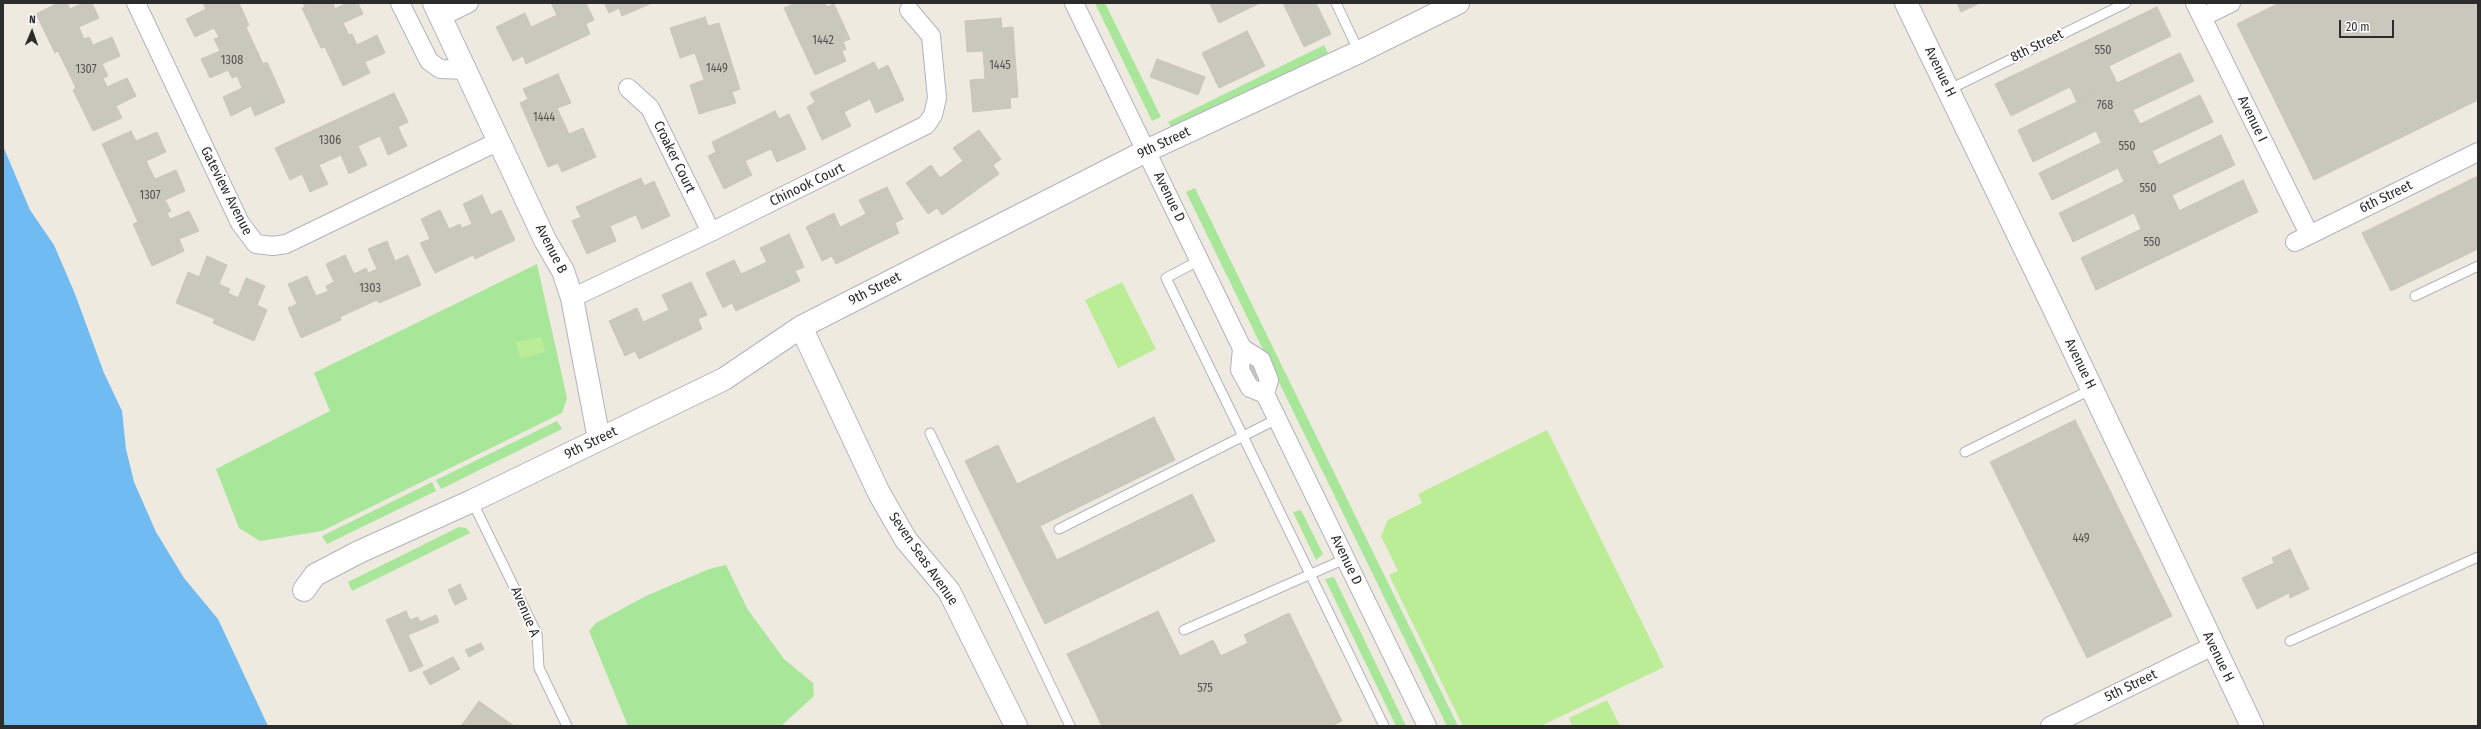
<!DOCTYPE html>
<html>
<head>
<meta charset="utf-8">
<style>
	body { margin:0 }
	#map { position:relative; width:2481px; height:729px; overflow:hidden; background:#eeeadf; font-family:"Fira Sans Condensed",sans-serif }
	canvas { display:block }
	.frame { position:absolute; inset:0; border:4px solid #2c2c2c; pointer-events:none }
	.north { position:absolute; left:12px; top:12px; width:40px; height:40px; -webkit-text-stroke:3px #fff; paint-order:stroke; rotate:2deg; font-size:11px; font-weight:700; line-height:16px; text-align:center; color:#2c2c2c }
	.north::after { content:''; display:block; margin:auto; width:14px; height:18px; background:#2c2c2c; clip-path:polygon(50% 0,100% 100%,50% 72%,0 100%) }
	.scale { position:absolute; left:2339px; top:20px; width:55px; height:18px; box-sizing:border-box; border:2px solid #2c2c2c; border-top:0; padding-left:5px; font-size:12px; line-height:14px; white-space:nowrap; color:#2c2c2c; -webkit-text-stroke:3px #fff; paint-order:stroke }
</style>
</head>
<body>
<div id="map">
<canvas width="2481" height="729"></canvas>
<div class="frame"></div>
<div class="north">N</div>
<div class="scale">20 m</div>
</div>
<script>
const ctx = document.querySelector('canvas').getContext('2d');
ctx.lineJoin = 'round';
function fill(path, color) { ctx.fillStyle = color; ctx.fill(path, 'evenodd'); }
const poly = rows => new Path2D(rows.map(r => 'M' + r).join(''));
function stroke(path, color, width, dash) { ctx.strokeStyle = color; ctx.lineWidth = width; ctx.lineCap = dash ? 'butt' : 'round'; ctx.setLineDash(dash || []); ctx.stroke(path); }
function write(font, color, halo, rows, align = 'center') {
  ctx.font = font + ' "Fira Sans Condensed",sans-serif'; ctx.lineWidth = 4; ctx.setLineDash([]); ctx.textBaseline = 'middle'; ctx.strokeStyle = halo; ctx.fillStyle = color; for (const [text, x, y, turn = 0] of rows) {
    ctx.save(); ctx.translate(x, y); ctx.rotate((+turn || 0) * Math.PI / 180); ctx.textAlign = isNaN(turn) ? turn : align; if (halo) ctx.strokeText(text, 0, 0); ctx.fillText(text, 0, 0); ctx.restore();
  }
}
fill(poly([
	[1095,3,1105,3,1161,117,1152,121],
	[1324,45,1328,53,1171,127,1168,122],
	[1195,188,1458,726,1447,726,1186,192],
	[537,264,567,398,562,413,322,531,260,541,239,528,216,469,330,411,314,373],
	[557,421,562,429,441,489,436,480],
	[432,482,436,491,327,544,322,536],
	[1301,510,1323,554,1316,560,1293,512],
	[459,527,466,528,470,533,352,591,348,582],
	[726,565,748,610,784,659,813,683,814,696,781,726,628,726,589,631,596,623,646,596,709,569],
	[1334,577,1406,726,1396,726,1325,579]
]), '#a8e69a');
fill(poly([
	[1122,282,1156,349,1118,368,1085,300],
	[541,337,545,352,520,359,516,342],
	[1547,430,1664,667,1541,726,1463,726,1389,575,1398,571,1381,536,1388,520,1422,503,1418,494],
	[1607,700,1620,726,1572,726,1569,718]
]), '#baed96');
fill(poly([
	[3,92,185,542,297,726,3,726]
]), '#70bbf2');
fill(poly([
	[3,90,127,365,165,491,187,541,244,624,299,726,268,726,218,619,184,578,156,532,134,482,126,449,122,411,104,373,75,294,54,245,30,210,3,146]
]), '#eeeadf');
const building = poly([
	[58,3,67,3,70,9,83,3,92,3,99,18,79,27,84,39,89,37,93,45,112,37,120,56,102,64,108,76,103,78,107,87,127,78,136,96,116,106,122,118,93,131,73,90,76,88,58,51,55,53,36,14,58,3],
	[203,3,239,3,249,25,246,27,263,64,267,62,285,102,255,116,251,106,231,116,223,97,242,88,237,76,232,78,228,70,210,78,201,59,220,51,214,39,219,37,214,28,195,37,186,19,206,9,203,3],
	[303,3,333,3,335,9,347,3,358,3,363,14,343,23,349,35,352,34,357,45,377,35,385,53,365,62,370,73,343,86,325,47,321,48,302,8,305,7,303,3],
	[551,3,586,3,594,20,586,24,590,34,526,64,523,56,513,61,496,27,525,13,531,27,557,15,551,3],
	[604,3,652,3,622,16,619,8,609,13,604,3],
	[796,3,825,3,827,7,834,4,850,39,843,42,846,49,842,51,846,61,815,75,784,8,796,3],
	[1213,3,1260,3,1219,23,1210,4,1213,3],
	[1283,3,1316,3,1331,34,1304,47,1283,3],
	[1957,3,1980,3,1961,12,1957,3],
	[2279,3,2478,3,2478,100,2314,180,2237,24,2279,3],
	[2157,7,2171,36,2109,66,2117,83,2077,102,2070,87,2011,116,1995,84,2157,7],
	[705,17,708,26,719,23,740,89,732,92,736,103,699,114,690,85,704,80,695,53,680,58,670,28,705,17],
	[1001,18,1002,28,1013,27,1018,97,1010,98,1011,108,973,112,970,80,985,79,983,51,967,52,965,21,1001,18],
	[1247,31,1265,66,1219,88,1202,53,1247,31],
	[2180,53,2194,81,2133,110,2140,124,2101,142,2096,131,2033,162,2018,130,2180,53],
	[1157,59,1205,77,1198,95,1150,77,1157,59],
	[874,62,878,70,888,65,904,100,876,113,870,99,844,112,851,126,822,140,807,107,815,102,810,93,874,62],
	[558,74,571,103,557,108,569,134,583,128,596,157,562,172,558,163,548,167,520,103,528,99,523,89,558,74],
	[394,93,408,122,398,127,407,146,388,155,380,136,358,146,367,165,349,174,341,155,319,165,328,184,310,192,302,174,290,180,275,148,394,93],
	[2200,95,2213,122,2152,151,2159,165,2124,182,2118,168,2052,200,2039,173,2200,95],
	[775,111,779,119,789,114,806,149,777,162,771,149,745,161,752,175,724,189,708,156,716,152,712,142,775,111],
	[979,130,1001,159,993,165,999,174,942,215,937,208,928,214,906,183,931,165,940,178,963,161,953,148,979,130],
	[131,131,136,141,157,132,166,152,146,161,155,179,176,170,185,191,165,200,171,211,167,213,170,219,189,211,199,231,179,239,184,251,152,266,133,224,138,222,102,144,131,131],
	[2221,135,2235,165,2172,195,2179,210,2141,229,2134,213,2073,242,2059,213,2221,135],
	[2478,176,2478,249,2391,291,2362,233,2478,176],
	[641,178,644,186,654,181,670,216,642,229,636,215,610,226,616,241,587,254,572,221,581,217,576,207,641,178],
	[2243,180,2258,212,2096,290,2081,258,2243,180],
	[887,187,903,219,895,223,899,233,836,264,832,256,822,261,806,227,834,213,840,227,866,214,859,200,887,187],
	[482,195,491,215,501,210,515,240,475,259,473,255,435,273,420,243,430,239,421,219,440,210,449,229,460,224,462,228,472,224,463,204,482,195],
	[789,234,804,267,795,271,800,281,736,311,732,303,723,308,706,273,734,260,741,274,767,262,760,248,789,234],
	[387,241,395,261,408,255,421,285,379,303,377,300,340,317,341,320,301,338,288,308,297,304,288,284,307,276,316,296,328,291,326,286,334,282,326,264,345,255,354,274,366,268,368,273,377,269,368,249,387,241],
	[207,256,227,265,219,284,230,289,228,293,238,298,246,278,265,286,257,305,267,310,254,341,213,323,215,319,176,303,188,272,199,277,207,256],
	[691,282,707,315,698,319,702,329,639,359,635,351,625,356,609,321,637,308,643,322,669,310,662,295,691,282],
	[1255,361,1262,376,1252,381,1245,366,1255,361],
	[1154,417,1175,460,1040,526,1057,560,1192,494,1215,541,1045,624,965,461,998,445,1017,484,1154,417],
	[2075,420,2172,616,2087,658,1990,462,2075,420],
	[2290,549,2309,589,2290,598,2289,593,2257,609,2242,578,2274,563,2272,558,2290,549],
	[460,584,467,599,455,605,448,590,460,584],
	[406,611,410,620,418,617,420,622,436,615,439,622,408,635,423,666,410,672,386,620,406,611],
	[1158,611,1180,656,1213,640,1221,656,1248,643,1244,635,1289,613,1342,721,1331,726,1102,726,1067,654,1158,611],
	[481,643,484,649,469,657,465,650,481,643],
	[453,657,460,669,430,685,423,672,453,657],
	[479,701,514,726,461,726,479,701]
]);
fill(building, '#c9c8bd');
stroke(building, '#cac6b8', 1);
const service = poly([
	[1336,3,1359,52],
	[1948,90,2126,3],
	[1200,260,1166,278,1384,726],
	[2415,296,2478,266],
	[930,433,1070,726],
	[1965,452,2092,389],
	[472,501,537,634,539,668,567,726],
	[1059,529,1277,419],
	[1184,630,1345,559],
	[2290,641,2478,557]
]);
const minor = poly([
	[136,3,240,223,256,244,273,246,286,244,499,141],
	[400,3,429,61,440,69,466,70],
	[1074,3,1242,348,1240,370,1250,388,1265,394,1427,726],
	[2195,3,2309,234],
	[441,17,469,3],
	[2202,17,2231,3],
	[628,88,650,108,711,232],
	[2295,242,2478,152],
	[572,298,711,232,926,125,933,115,937,98,931,36,909,10],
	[1242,348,1261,360,1269,380,1265,394],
	[2050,726,2213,646]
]);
const tertiary = poly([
	[434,3,545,240,563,271,572,298,599,439],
	[1906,3,2054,309,2252,726],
	[801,327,879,493,906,540,949,591,1016,726],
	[304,590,315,575,359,552,472,501,724,379,801,327,1146,151,1359,52,1458,3]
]);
stroke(service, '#b2b2c0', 11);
stroke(minor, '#b2b2c0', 20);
stroke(tertiary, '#b2b2c0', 24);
stroke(service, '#fff', 9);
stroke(minor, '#fff', 18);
stroke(tertiary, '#fff', 22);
write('12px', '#535350', null, [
	["1442",823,41],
	["550",2103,51],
	["1308",232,61],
	["1445",1000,66],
	["1449",717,69],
	["1307",86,70],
	["768",2105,106],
	["1444",544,118],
	["1306",330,141],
	["550",2127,147],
	["550",2148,189],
	["1307",150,196],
	["550",2152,243],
	["1303",370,289],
	["449",2081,539],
	["575",1205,689]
]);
write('14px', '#2c2c2c', '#fff', [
	["8th Street",2037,46,-26],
	["Avenue H",1940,72,64],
	["Avenue I",2252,119,64],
	["9th Street",1164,143,-25],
	["Croaker Court",674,157,64],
	["Chinook Court",807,185,-26],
	["Gateview Avenue",226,191,63],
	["Avenue D",1169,197,64],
	["6th Street",2386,197,-26],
	["Avenue B",551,249,63],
	["9th Street",875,289,-27],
	["Avenue H",2080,364,64],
	["9th Street",591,443,-26],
	["Seven Seas Avenue",923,559,55],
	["Avenue D",1346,560,64],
	["Avenue A",525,612,67],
	["Avenue H",2218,657,64],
	["5th Street",2131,686,-26]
]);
</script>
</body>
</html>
